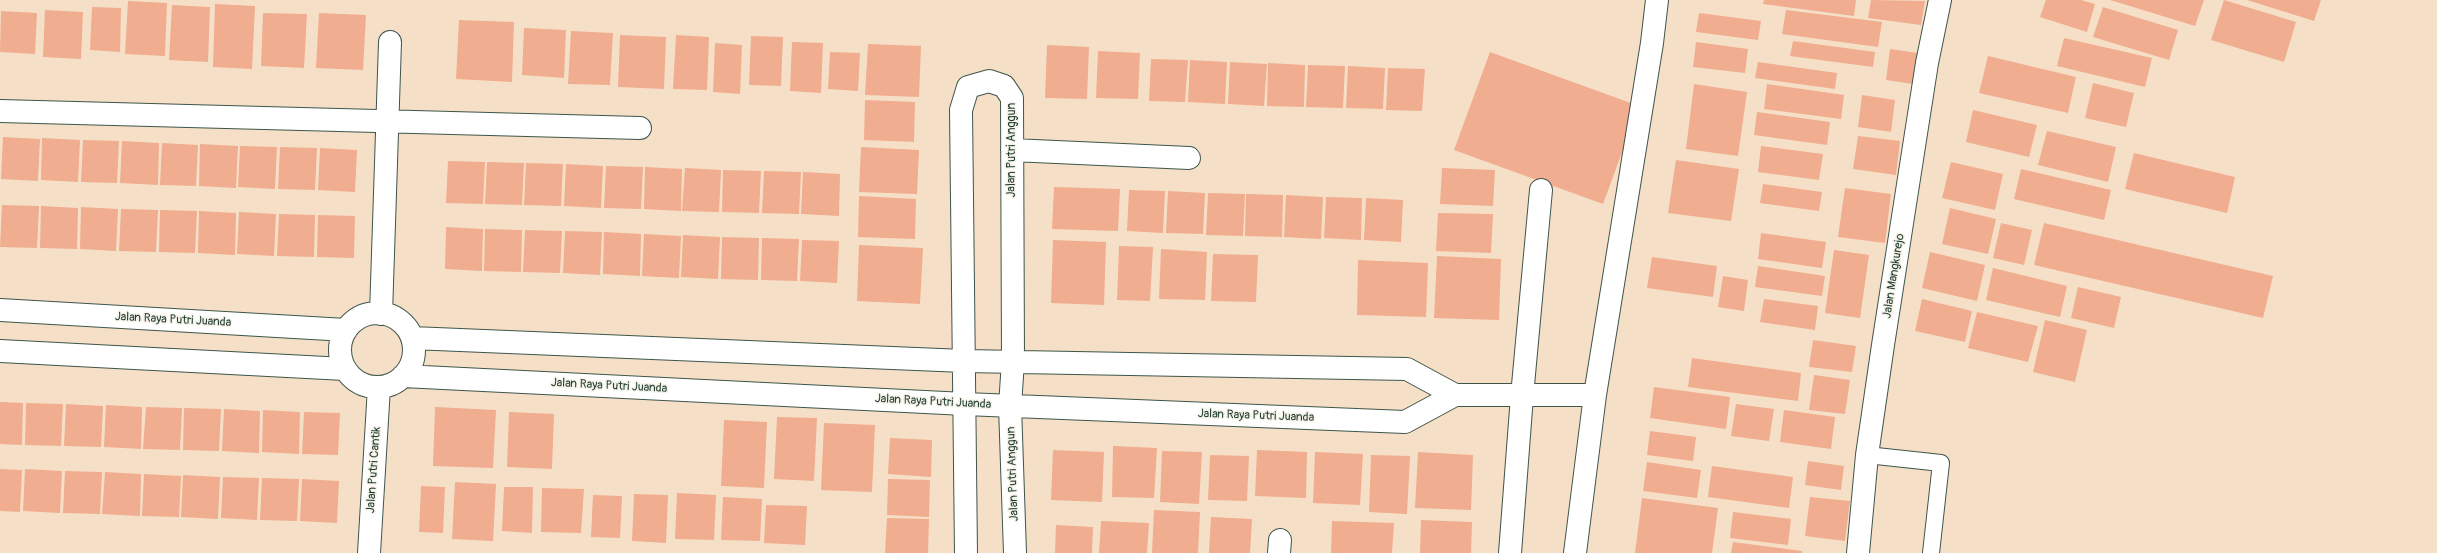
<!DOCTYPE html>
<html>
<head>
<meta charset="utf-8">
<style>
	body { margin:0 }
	canvas { display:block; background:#f5e0c7 }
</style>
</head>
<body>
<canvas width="2437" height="553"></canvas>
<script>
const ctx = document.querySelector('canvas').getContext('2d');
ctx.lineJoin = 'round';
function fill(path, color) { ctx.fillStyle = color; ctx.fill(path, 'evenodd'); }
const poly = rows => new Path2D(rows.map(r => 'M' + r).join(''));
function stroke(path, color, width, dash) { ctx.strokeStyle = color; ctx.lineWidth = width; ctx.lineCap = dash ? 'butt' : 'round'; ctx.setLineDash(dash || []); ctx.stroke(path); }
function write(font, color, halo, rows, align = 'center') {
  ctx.font = font + ' Pangolin,sans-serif'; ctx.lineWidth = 3; ctx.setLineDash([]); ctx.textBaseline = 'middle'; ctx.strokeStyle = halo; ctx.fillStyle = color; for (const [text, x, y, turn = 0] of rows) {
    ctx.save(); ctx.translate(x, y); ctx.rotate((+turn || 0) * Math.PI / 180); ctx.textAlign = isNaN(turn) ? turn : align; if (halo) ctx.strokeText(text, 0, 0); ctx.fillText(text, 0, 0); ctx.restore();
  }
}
fill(poly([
	[1764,0,1856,0,1854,16,1763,4],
	[1871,0,1925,1,1921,25,1868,18],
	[2046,0,2081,0,2095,4,2087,32,2040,17],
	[2110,0,2204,0,2195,26],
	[2224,0,2296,22,2284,62,2211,40],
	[2247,0,2321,0,2314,21],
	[128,1,167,3,165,56,125,54],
	[215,4,255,6,252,69,213,67],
	[172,5,210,7,208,62,169,60],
	[92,7,121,8,120,52,90,50],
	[2103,7,2178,30,2169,60,2093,37],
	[45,10,83,12,81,59,43,57],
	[1786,10,1882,22,1878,47,1782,34],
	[1,11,37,13,35,54,0,52],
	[263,13,307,14,304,68,261,66],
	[319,13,366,15,363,70,316,68],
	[1699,13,1761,21,1758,40,1696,32],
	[459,20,514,22,512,82,456,79],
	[524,28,566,30,564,78,522,75],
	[571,31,613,33,610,85,568,84],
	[620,35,666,37,664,89,618,87],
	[676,35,709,37,707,90,673,89],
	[751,36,783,37,781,86,749,85],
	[2064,38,2152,58,2145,87,2057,66],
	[1793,41,1875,52,1873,67,1790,56],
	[792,42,823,43,821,93,790,91],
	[1696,42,1748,49,1745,73,1693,67],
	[715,43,742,45,740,94,713,92],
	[868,44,921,46,919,97,865,95],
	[1047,45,1089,47,1087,99,1045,98],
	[1890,49,1918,53,1913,84,1886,80],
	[1098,51,1140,53,1138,99,1096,98],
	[830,52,860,53,858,91,828,89],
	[1490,52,1639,106,1603,204,1454,150],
	[1988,56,2076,77,2068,113,1979,93],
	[1151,59,1188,60,1185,102,1149,101],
	[1190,60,1227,62,1225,104,1188,102],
	[1230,62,1267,64,1264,106,1228,104],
	[1758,62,1837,73,1835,89,1755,78],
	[1268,63,1305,65,1304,107,1267,106],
	[1308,65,1345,66,1343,108,1306,107],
	[1348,66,1385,68,1383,109,1346,108],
	[1388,68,1425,69,1422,111,1386,110],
	[2093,83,2134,93,2126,127,2085,118],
	[1694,84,1747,92,1738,156,1686,149],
	[1767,84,1844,95,1841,119,1764,109],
	[1862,95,1895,100,1891,132,1858,127],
	[865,100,915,102,914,142,864,140],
	[1973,110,2037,125,2029,157,1966,142],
	[1757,112,1830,122,1827,145,1754,135],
	[2047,131,2116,147,2108,182,2038,165],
	[1858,136,1900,141,1896,175,1853,169],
	[3,137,40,139,38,181,1,179],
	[42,138,80,140,78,182,41,180],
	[83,140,119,141,117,183,81,182],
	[122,141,159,143,158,185,120,183],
	[162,143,198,145,196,186,160,185],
	[200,144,238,146,236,188,199,186],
	[240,146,277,147,275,189,238,187],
	[1761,146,1823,154,1819,180,1758,172],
	[280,147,317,148,315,190,278,189],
	[861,147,919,150,917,194,859,192],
	[320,148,357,150,355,192,318,190],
	[2134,153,2235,177,2227,213,2125,189],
	[1676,160,1739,169,1731,221,1668,213],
	[448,161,485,162,483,204,446,203],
	[487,162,524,163,522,205,485,204],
	[1951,162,2003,174,1995,210,1942,198],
	[526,163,563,164,561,206,524,205],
	[566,164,603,166,601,208,564,206],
	[606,166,643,167,641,209,604,208],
	[645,167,682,169,681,211,644,209],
	[685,168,721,170,719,212,682,211],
	[1442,168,1495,170,1493,206,1440,204],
	[2021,169,2111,190,2104,220,2014,199],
	[723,170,761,171,759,213,722,212],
	[764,171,801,172,799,214,762,213],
	[803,172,840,174,839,216,801,214],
	[1763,184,1822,192,1819,211,1760,203],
	[1054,187,1120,189,1118,231,1052,229],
	[1845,188,1891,194,1885,243,1838,237],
	[1129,190,1165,191,1163,233,1127,231],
	[1168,191,1205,193,1203,234,1166,233],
	[1208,193,1245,194,1243,236,1206,235],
	[1246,194,1283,195,1282,237,1245,236],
	[1286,195,1323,197,1321,239,1284,237],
	[859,196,916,199,915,239,858,237],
	[1326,197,1362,198,1361,240,1324,238],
	[1366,198,1403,200,1401,242,1364,240],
	[2,205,39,206,37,248,0,247],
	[41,206,78,208,77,249,40,248],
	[81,207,118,209,116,251,80,249],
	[1950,208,1996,219,1988,254,1942,244],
	[121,209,158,210,156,252,119,251],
	[160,210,197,211,195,253,159,252],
	[199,211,236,213,235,255,198,253],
	[239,212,276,214,274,256,237,254],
	[1438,213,1493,214,1491,253,1436,251],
	[279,214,315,215,314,257,277,256],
	[318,215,355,216,354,258,317,257],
	[2001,223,2032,230,2024,265,1993,258],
	[2044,223,2273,276,2263,318,2034,265],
	[446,227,483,229,482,271,445,269],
	[485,229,522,230,521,272,484,271],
	[525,230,562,231,560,273,523,272],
	[565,231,602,232,600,275,563,273],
	[604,232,641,234,640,276,603,274],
	[1761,233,1826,242,1822,268,1758,259],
	[644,234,681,236,679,278,642,276],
	[683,235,720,237,718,279,681,277],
	[722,237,759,238,758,280,721,279],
	[762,238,799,239,797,281,761,280],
	[802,240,839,241,837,283,800,281],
	[1053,240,1106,242,1104,305,1051,303],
	[859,245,923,248,920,304,857,301],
	[1119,246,1153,247,1150,301,1117,300],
	[1161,249,1207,252,1205,300,1159,299],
	[1834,250,1869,255,1860,318,1825,313],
	[1930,252,1985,265,1977,301,1922,288],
	[1213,254,1258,255,1256,302,1211,301],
	[1437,256,1501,259,1499,320,1434,318],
	[1652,257,1717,266,1713,297,1647,288],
	[1358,260,1428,263,1426,317,1357,315],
	[1758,266,1825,276,1822,296,1755,287],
	[1993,268,2067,286,2060,317,1986,300],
	[1723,276,1748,280,1744,311,1718,307],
	[2078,287,2121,297,2114,328,2071,318],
	[1764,299,1818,306,1815,330,1760,322],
	[1922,299,1972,311,1965,342,1915,331],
	[1977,312,2038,326,2028,362,1968,348],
	[2045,320,2087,330,2075,382,2033,372],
	[1813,340,1856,346,1852,372,1809,367],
	[1692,358,1801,373,1798,401,1688,387],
	[1814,375,1850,380,1845,414,1809,410],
	[1654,387,1730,397,1726,429,1650,418],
	[0,402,23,403,22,445,0,444],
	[26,403,63,404,61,446,25,445],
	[66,404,103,406,101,447,64,446],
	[1736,404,1774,409,1769,441,1731,436],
	[106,405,142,407,141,449,104,447],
	[146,407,182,408,180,450,143,449],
	[435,407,496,410,493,468,433,466],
	[184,408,221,409,219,451,183,450],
	[224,409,260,411,259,453,222,451],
	[263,410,300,412,299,454,262,452],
	[1784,410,1835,417,1831,449,1780,442],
	[304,412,340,413,338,455,302,454],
	[509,412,554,414,552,469,507,467],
	[777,417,817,418,814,481,774,479],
	[724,420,767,422,764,488,721,486],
	[824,423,875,425,872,492,821,490],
	[1650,431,1696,437,1693,461,1647,455],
	[890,438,932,440,931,477,888,474],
	[1113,446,1157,448,1154,498,1112,497],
	[1053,450,1104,452,1102,502,1051,500],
	[1257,450,1307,452,1306,498,1255,496],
	[1162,451,1202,452,1199,504,1160,502],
	[1315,452,1363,454,1360,505,1313,503],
	[1418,452,1473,455,1471,510,1415,508],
	[1210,455,1249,456,1247,501,1208,500],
	[1371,455,1410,456,1407,514,1369,512],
	[1808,461,1844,466,1841,490,1805,485],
	[1647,462,1701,470,1697,498,1643,491],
	[1712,466,1793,477,1789,508,1708,497],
	[0,469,22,470,20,512,0,511],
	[25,469,62,471,60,513,23,511],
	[65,471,102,472,100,514,63,513],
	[105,472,141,474,140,516,102,514],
	[144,474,181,476,179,517,142,516],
	[183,475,220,477,218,519,181,517],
	[223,477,259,478,257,520,221,518],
	[262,478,299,479,297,521,260,520],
	[302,479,339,481,337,523,300,521],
	[888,479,930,480,929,517,887,515],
	[455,482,496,484,493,541,452,539],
	[421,486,445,487,443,533,419,532],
	[504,487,533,487,532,533,502,531],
	[542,488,584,489,581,533,541,532],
	[677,493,716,495,714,540,675,539],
	[634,494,668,495,666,543,632,541],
	[593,495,622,496,620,538,591,537],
	[723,497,762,499,760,541,721,540],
	[1810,497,1850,501,1845,541,1805,536],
	[1642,498,1718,508,1712,553,1635,553],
	[766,505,807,506,805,545,764,543],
	[1154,510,1200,512,1198,553,1152,553],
	[1733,512,1791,519,1788,545,1730,538],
	[1211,517,1252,519,1250,553,1209,553],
	[887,518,929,519,928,553,885,553],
	[1421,520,1472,522,1471,553,1420,553],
	[1101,521,1149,523,1147,553,1099,553],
	[1332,521,1394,523,1392,553,1331,553],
	[1056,525,1093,527,1092,553,1055,553],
	[1733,542,1802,551,1802,553,1731,553]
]), '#f1ad8f');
const service = poly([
	[1867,455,1941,463,1931,553]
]);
const minor = poly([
	[0,111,640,128],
	[1012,150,1189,158],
	[0,310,346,330],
	'340 350a37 37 0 1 1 74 0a37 37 0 1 1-74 0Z',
	[381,314,390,42],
	[412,338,964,361,1407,369,1455,395,1595,395],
	[0,351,345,369],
	[403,376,965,404,1405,422,1455,395],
	[369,553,379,387],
	[966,553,961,110,968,87,989,81,1004,86,1012,98,1013,361,1010,406,1015,553],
	[1279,553,1280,540],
	[1510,553,1522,396,1541,190],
	[1575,553,1595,395,1652,43,1657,0]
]);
const tertiary = poly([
	[1858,553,1867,455,1883,345,1927,63,1940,0]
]);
stroke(service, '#3f554a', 18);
stroke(minor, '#3f554a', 24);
stroke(tertiary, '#3f554a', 24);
stroke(service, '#fff', 16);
stroke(minor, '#fff', 22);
stroke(tertiary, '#fff', 22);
write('12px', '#1f3d34', '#f7f3e8', [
	["Jalan Putri Anggun",1012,150,-90],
	["Jalan Mangkurejo",1894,276,-81],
	["Jalan Raya Putri Juanda",173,320,3],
	["Jalan Raya Putri Juanda",609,386,3],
	["Jalan Raya Putri Juanda",933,402,3],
	["Jalan Raya Putri Juanda",1256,416,2],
	["Jalan Putri Cantik",374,470,-86],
	["Jalan Putri Anggun",1013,474,-92]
]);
</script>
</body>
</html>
